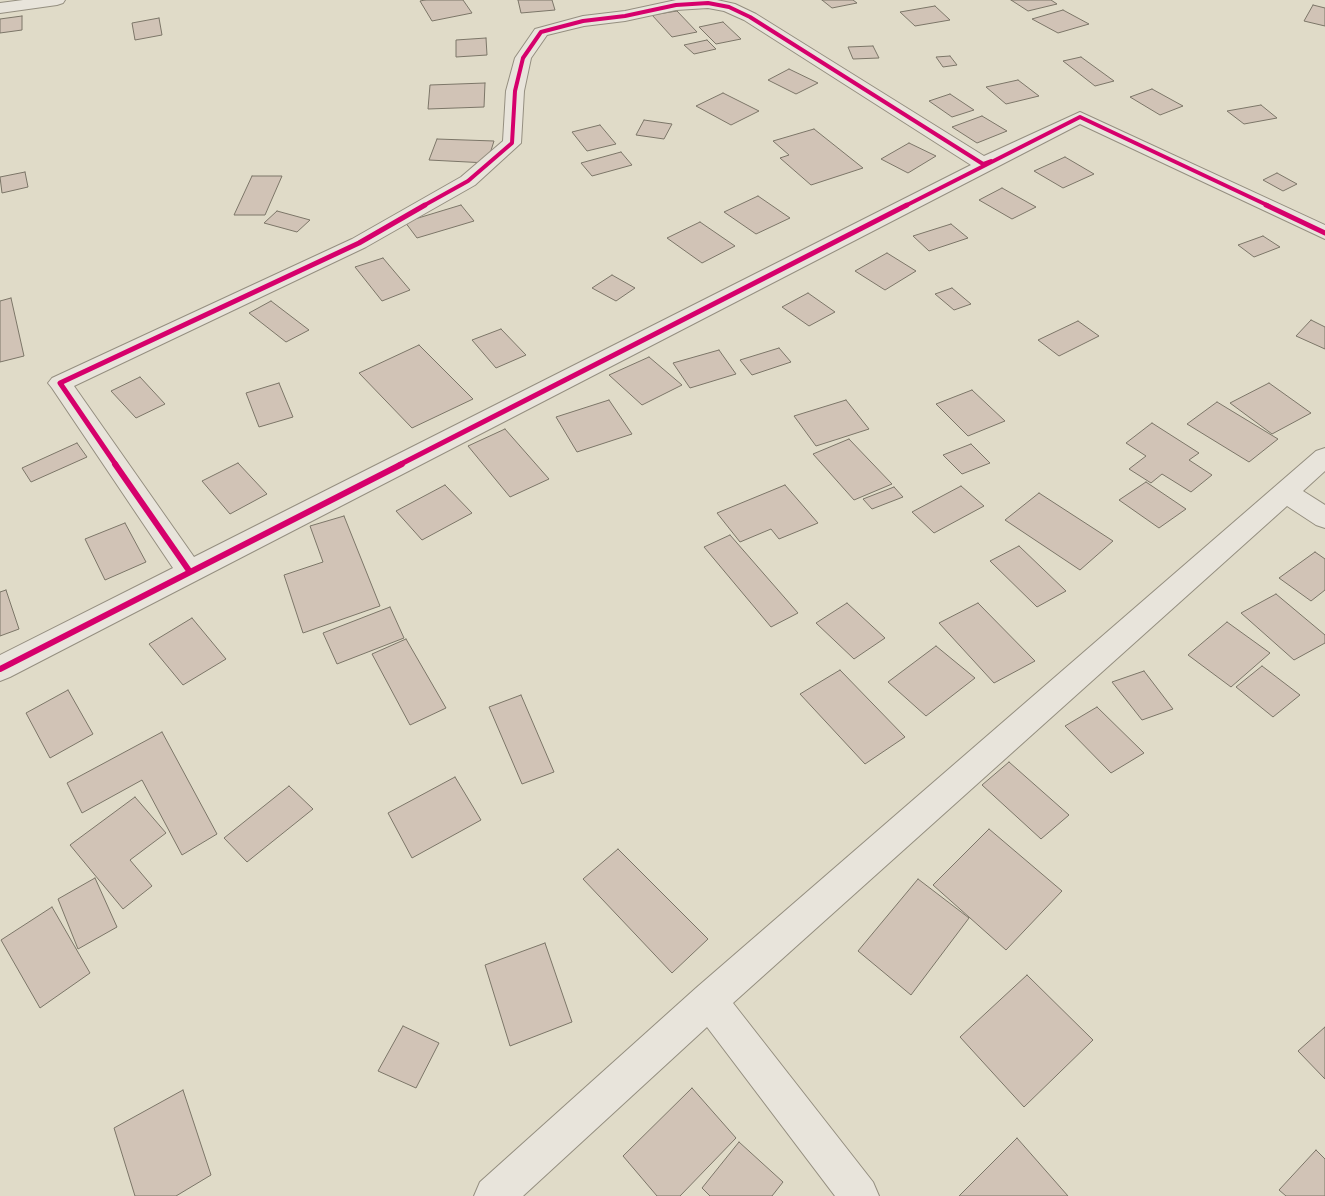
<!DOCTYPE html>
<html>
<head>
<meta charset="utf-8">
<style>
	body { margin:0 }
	canvas { display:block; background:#e0dbc8 }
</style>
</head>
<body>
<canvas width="1325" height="1196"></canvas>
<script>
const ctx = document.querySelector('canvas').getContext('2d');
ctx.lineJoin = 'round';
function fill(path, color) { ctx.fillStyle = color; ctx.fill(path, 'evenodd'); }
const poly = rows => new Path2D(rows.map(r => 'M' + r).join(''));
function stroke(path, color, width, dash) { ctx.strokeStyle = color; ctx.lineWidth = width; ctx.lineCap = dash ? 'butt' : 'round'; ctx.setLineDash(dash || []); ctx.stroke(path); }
const building = poly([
	[425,0,463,0,472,13,432,21,420,1,425,0],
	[518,0,552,0,555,10,521,13,518,0],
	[822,0,853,0,857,3,832,8,822,0],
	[1011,0,1051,0,1057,4,1028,11,1011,0],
	[1313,5,1325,8,1325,26,1304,21,1313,5],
	[935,6,950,20,915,26,900,12,935,6],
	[1063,10,1089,24,1058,33,1032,19,1063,10],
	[677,11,697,32,672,37,652,15,677,11],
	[22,16,22,30,0,33,0,19,22,16],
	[159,18,162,35,135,40,132,23,159,18],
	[723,22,741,39,716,44,699,27,723,22],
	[486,38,487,55,456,57,456,40,486,38],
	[707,40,716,49,694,54,684,45,707,40],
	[873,46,879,58,853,59,848,47,873,46],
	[950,56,957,65,943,67,936,57,950,56],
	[1081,57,1114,81,1095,86,1063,61,1081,57],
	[789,69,818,83,796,94,768,80,789,69],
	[1018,80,1039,96,1006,104,986,87,1018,80],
	[485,83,484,107,428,109,430,85,485,83],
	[1152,89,1183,106,1160,115,1130,97,1152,89],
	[723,93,759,111,731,125,696,106,723,93],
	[950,94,974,110,952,117,929,101,950,94],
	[1261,105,1277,118,1244,124,1227,111,1261,105],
	[982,116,1007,131,977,143,952,127,982,116],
	[644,120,672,124,664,139,636,135,644,120],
	[600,125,616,144,587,151,572,132,600,125],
	[814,129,863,168,811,185,780,158,789,155,773,141,814,129],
	[437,139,494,141,487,163,429,160,437,139],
	[909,143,936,156,908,173,881,159,909,143],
	[621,152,632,165,592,176,581,163,621,152],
	[1065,157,1094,174,1063,188,1034,171,1065,157],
	[25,172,28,187,2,193,0,177,25,172],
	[1277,173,1297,184,1283,191,1263,180,1277,173],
	[252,176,282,176,265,215,234,215,252,176],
	[1002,188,1036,207,1012,219,979,200,1002,188],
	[758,196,790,218,756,234,724,212,758,196],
	[461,205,474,221,417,238,405,222,461,205],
	[277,211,310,220,297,232,264,223,277,211],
	[700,222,735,246,702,263,667,238,700,222],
	[951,224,968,238,929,251,913,236,951,224],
	[1263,236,1280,247,1254,257,1238,245,1263,236],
	[887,253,916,271,885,290,855,271,887,253],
	[383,258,410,290,382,301,355,267,383,258],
	[612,275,635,288,616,301,592,288,612,275],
	[952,288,971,304,954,310,935,294,952,288],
	[808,293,835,312,809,326,782,307,808,293],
	[11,298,24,356,0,362,0,301,11,298],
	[271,301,309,330,286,342,249,313,271,301],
	[1311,320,1325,327,1325,349,1296,336,1311,320],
	[1078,321,1099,336,1059,356,1038,340,1078,321],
	[501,329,526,355,496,368,472,340,501,329],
	[419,345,473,399,412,428,359,373,419,345],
	[779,348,791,362,752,375,740,360,779,348],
	[719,350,736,374,690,388,673,363,719,350],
	[649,357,682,385,642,405,609,375,649,357],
	[140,377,165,404,136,418,111,391,140,377],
	[279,383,293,417,259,427,246,393,279,383],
	[1269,383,1311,413,1272,434,1230,403,1269,383],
	[972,390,1005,421,968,436,936,404,972,390],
	[609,400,632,434,577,452,556,417,609,400],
	[846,400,869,429,816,446,794,416,846,400],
	[1217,402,1278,439,1249,462,1187,424,1217,402],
	[1152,423,1199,453,1189,460,1212,475,1191,492,1162,474,1151,483,1129,469,1146,456,1126,443,1152,423],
	[505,429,549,479,510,497,468,446,505,429],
	[849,439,892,484,854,500,813,454,849,439],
	[77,443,87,457,31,482,22,468,77,443],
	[971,444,990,463,962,474,943,455,971,444],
	[238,463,267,494,230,514,202,481,238,463],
	[1146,482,1186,509,1159,528,1119,500,1146,482],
	[445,485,472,513,422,540,396,511,445,485],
	[785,485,818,523,779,539,771,529,740,542,717,513,785,485],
	[961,486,984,506,934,533,912,512,961,486],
	[894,487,903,497,872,509,863,499,894,487],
	[1039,493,1113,541,1080,570,1005,520,1039,493],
	[344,516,380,606,303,633,284,575,323,562,310,526,344,516],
	[125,523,146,562,105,580,85,539,125,523],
	[730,535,798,613,771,627,704,547,730,535],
	[1019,546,1066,591,1037,607,990,561,1019,546],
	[1315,552,1325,559,1325,590,1311,601,1279,578,1315,552],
	[6,590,19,629,0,636,0,592,6,590],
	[1276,594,1325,635,1325,643,1294,660,1241,613,1276,594],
	[847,603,885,638,854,659,816,623,847,603],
	[978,603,1035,661,994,683,939,623,978,603],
	[390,607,404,638,337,664,323,633,390,607],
	[192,618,226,659,183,685,149,644,192,618],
	[1227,622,1270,653,1231,687,1188,655,1227,622],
	[406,639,446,708,410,725,372,654,406,639],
	[936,646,975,678,926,716,888,682,936,646],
	[1262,666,1300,695,1273,717,1236,687,1262,666],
	[840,670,905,737,865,764,800,694,840,670],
	[1144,671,1173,709,1142,720,1112,682,1144,671],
	[68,690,93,734,50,758,26,713,68,690],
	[521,695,554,772,522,784,489,707,521,695],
	[1097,707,1144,753,1111,773,1065,726,1097,707],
	[162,732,217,834,182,855,142,780,82,813,67,783,162,732],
	[1009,762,1069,815,1041,839,982,785,1009,762],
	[455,777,481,820,412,858,388,813,455,777],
	[289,786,313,809,247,862,224,838,289,786],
	[135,797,166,833,130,860,152,886,123,909,70,845,135,797],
	[989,829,1062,891,1006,950,933,885,989,829],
	[618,849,708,939,672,973,583,879,618,849],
	[95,878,117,927,78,949,58,899,95,878],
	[918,879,969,918,911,995,858,951,918,879],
	[52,907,90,973,40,1008,1,940,52,907],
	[545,943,572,1022,510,1046,485,965,545,943],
	[1027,975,1093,1040,1024,1107,960,1037,1027,975],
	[403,1026,439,1043,416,1088,378,1071,403,1026],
	[1325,1027,1325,1079,1298,1051,1325,1027],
	[692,1088,736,1138,680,1196,657,1196,623,1156,692,1088],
	[183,1090,211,1175,176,1196,135,1196,114,1128,183,1090],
	[1017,1138,1068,1196,959,1196,1017,1138],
	[739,1142,783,1182,772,1196,710,1196,702,1188,739,1142],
	[1316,1150,1325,1159,1325,1196,1286,1196,1279,1190,1316,1150]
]);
fill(building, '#d1c3b6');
stroke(building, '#7c7668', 1);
const minor = poly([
	[23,0,65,0,63,3,57,5,0,13,0,3,23,0],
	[676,0,717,0,735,4,756,14,984,156,1080,112,1325,225,1325,239,1080,124,10,677,0,681,0,655,173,568,52,388,48,383,52,378,352,239,461,177,503,141,506,91,515,58,535,29,583,16,625,11,676,0],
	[708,8,724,11,744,20,971,165,194,557,74,386,366,247,475,185,521,143,524,91,531,58,547,35,584,26,625,21,676,10,708,8],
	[1325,448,1325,471,1303,491,1325,505,1325,528,1316,525,1287,506,733,1003,873,1182,879,1196,835,1196,707,1027,523,1196,474,1196,480,1182,696,988,1316,451,1325,448]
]);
stroke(minor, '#958f80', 2);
fill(minor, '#e8e4db');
stroke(poly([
	[423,206,468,181,512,143,515,91,523,58,541,32,583,21,625,16,676,5,708,3,729,7,750,17,983,164,991,161],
	[905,206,1080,117,1269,206]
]), '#d6006c', 4);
stroke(poly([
	[1266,205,1325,233],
	[116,465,60,383,359,243,425,205],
	[399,465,907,205]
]), '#d6006c', 5);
stroke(poly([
	[115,464,190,572],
	[0,669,402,464]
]), '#d6006c', 6);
</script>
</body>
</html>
